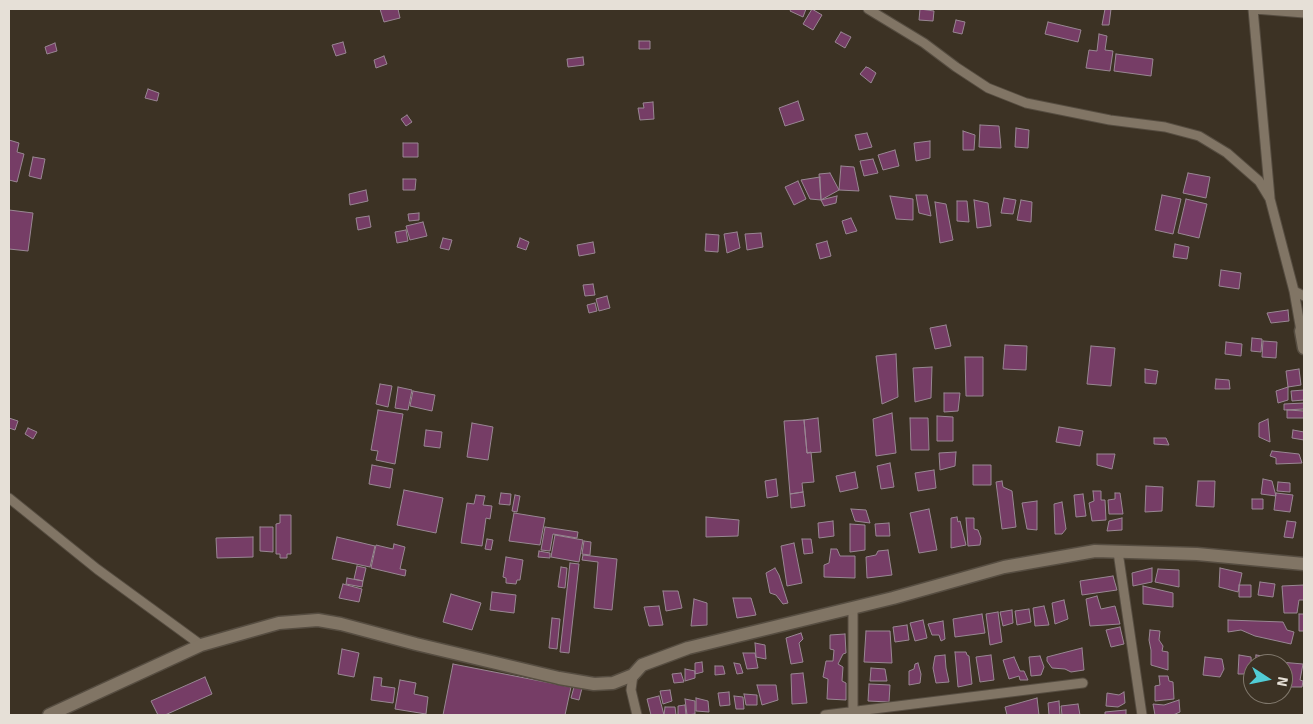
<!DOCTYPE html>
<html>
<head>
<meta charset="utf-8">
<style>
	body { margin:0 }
	#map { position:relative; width:1313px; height:724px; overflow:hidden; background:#3c3224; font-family:Signika,sans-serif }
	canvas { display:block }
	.frame { position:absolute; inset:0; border:10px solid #e6e0d7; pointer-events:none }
	.north { position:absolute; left:1243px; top:654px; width:50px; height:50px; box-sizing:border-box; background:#3c3224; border:1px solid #80786c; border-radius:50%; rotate:101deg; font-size:14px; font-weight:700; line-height:20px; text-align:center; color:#e6e0d7 }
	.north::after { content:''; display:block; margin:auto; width:18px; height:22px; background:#51ccd5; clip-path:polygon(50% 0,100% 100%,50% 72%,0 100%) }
</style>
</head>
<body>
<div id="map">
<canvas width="1313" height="724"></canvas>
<div class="frame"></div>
<div class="north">N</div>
</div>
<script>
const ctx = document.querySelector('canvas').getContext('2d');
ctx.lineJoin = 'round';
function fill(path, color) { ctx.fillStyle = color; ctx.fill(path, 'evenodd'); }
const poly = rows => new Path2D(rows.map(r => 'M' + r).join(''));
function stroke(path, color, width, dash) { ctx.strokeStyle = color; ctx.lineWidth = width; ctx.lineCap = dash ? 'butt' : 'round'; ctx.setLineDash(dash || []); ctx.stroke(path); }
const building = poly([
	[380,9,398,9,400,18,384,22,380,9],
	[791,9,806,9,803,17,790,11,791,9],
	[812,9,822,15,813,30,803,24,812,9],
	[920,9,934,11,933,21,919,20,920,9],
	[1105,9,1111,9,1109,25,1102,25,1105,9],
	[956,20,965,22,962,34,953,32,956,20],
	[1048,22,1081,30,1078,42,1045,34,1048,22],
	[841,32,851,37,845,48,835,42,841,32],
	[1099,34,1107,36,1105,50,1113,51,1110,71,1086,68,1089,50,1097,51,1099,34],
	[639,41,650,41,650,49,639,49,639,41],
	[343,42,346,53,336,56,332,45,343,42],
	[55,43,57,51,47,54,45,47,55,43],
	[1116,54,1153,59,1151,76,1114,71,1116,54],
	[384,56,387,64,376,68,374,60,384,56],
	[583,57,584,65,568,67,567,59,583,57],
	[866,67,869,68,876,73,871,83,860,74,866,67],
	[148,89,159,93,157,101,145,98,148,89],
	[798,101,804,120,785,126,779,108,798,101],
	[653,102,654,119,640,120,638,108,644,108,643,103,653,102],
	[407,115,412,122,406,126,401,119,407,115],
	[980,125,999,126,1001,148,979,147,980,125],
	[1016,128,1029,130,1028,148,1015,147,1016,128],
	[963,131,975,135,974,150,963,150,963,131],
	[867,133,872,147,859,150,855,135,867,133],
	[9,140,19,143,17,152,24,154,17,182,9,180,9,140],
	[930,141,930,158,916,161,914,143,930,141],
	[403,143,418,143,418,157,403,157,403,143],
	[895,150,899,166,883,170,878,155,895,150],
	[33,157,45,159,41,179,29,176,33,157],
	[873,159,878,173,864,176,860,161,873,159],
	[841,166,854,167,859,191,839,190,841,166],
	[830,173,839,190,821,200,819,174,830,173],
	[1188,173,1210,177,1206,198,1183,193,1188,173],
	[820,177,821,200,810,199,801,180,820,177],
	[403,179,416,179,415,190,403,190,403,179],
	[798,181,806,199,794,205,785,187,798,181],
	[366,190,368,201,350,205,349,194,366,190],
	[916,195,927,195,931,216,919,213,916,195],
	[1162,195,1181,199,1173,234,1155,230,1162,195],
	[837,196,836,203,824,206,821,200,837,196],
	[890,196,913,199,913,220,896,219,890,196],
	[1004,198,1016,200,1013,214,1001,213,1004,198],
	[1186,199,1207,204,1199,238,1178,233,1186,199],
	[974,200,988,203,991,226,977,228,974,200],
	[1021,200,1032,202,1031,222,1017,220,1021,200],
	[957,201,967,201,969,222,957,221,957,201],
	[935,202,946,204,953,240,940,243,935,202],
	[9,210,33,213,28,251,9,249,9,210],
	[419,213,419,220,409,221,408,214,419,213],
	[369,216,371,227,358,230,356,218,369,216],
	[851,218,857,231,846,234,842,221,851,218],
	[423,222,427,236,410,240,406,226,423,222],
	[406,230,408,241,397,243,395,232,406,230],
	[737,232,740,248,727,253,724,234,737,232],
	[761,233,763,247,747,250,745,234,761,233],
	[706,234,719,235,718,252,705,251,706,234],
	[443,238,452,240,449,250,440,248,443,238],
	[520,238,529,242,526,250,517,247,520,238],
	[827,241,831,256,820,259,816,244,827,241],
	[593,242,595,253,579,256,577,245,593,242],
	[1175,244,1189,247,1187,259,1173,257,1175,244],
	[1221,270,1241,273,1239,289,1219,286,1221,270],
	[593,284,595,295,585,296,583,285,593,284],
	[607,296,610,308,599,311,596,299,607,296],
	[595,303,597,311,589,313,587,305,595,303],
	[1288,310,1289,321,1271,323,1267,313,1288,310],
	[946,325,951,346,935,349,930,328,946,325],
	[1252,338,1262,339,1261,352,1251,351,1252,338],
	[1263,341,1277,342,1276,358,1262,357,1263,341],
	[1226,342,1242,344,1241,356,1225,354,1226,342],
	[1005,345,1027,346,1026,370,1003,369,1005,345],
	[1091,346,1115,348,1111,386,1087,384,1091,346],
	[896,354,898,397,882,404,876,356,896,354],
	[965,357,983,357,983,396,966,396,965,357],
	[932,367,931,398,915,402,913,368,932,367],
	[1145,369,1158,371,1156,384,1145,383,1145,369],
	[1299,369,1301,385,1288,387,1286,371,1299,369],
	[1216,379,1229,380,1230,389,1215,389,1216,379],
	[380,384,392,386,388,407,376,404,380,384],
	[398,387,412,390,408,410,395,408,398,387],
	[1288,387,1288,400,1278,403,1276,391,1288,387],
	[1304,390,1304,400,1292,401,1291,391,1304,390],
	[413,391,435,395,432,411,410,406,413,391],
	[944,393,960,393,958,411,944,412,944,393],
	[1304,403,1304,409,1284,410,1284,404,1304,403],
	[378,410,403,414,395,464,376,460,378,451,371,450,378,410],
	[1287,410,1304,411,1304,418,1287,418,1287,410],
	[892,413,896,453,876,456,873,419,892,413],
	[937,416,953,417,953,441,937,441,937,416],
	[9,418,18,421,15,430,9,428,9,418],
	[818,418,821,452,807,453,804,420,818,418],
	[910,418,928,418,929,450,911,450,910,418],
	[1268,419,1270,442,1259,437,1259,423,1268,419],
	[804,420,807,453,811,452,814,482,802,483,803,492,790,494,784,421,804,420],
	[472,423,493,427,488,460,467,457,472,423],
	[1059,427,1083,431,1080,446,1056,442,1059,427],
	[28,428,37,432,33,439,25,434,28,428],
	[426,430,442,432,440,448,424,446,426,430],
	[1293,430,1304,432,1304,440,1292,438,1293,430],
	[1154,438,1166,438,1169,445,1154,444,1154,438],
	[1272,451,1299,454,1302,463,1276,464,1276,458,1270,456,1272,451],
	[956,452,955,466,940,470,939,453,956,452],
	[1097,454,1115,454,1112,469,1097,465,1097,454],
	[890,463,894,487,881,489,877,466,890,463],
	[372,465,393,469,390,488,369,484,372,465],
	[973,465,991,465,991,485,973,485,973,465],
	[934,470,936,488,918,491,915,473,934,470],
	[855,472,858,488,840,492,836,476,855,472],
	[776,479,778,496,767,498,765,481,776,479],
	[1263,479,1272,481,1276,496,1261,494,1263,479],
	[1002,481,1003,487,1012,491,1016,527,1002,529,996,482,1002,481],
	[1198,481,1215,481,1214,507,1196,506,1198,481],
	[1278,482,1290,483,1290,492,1277,491,1278,482],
	[1146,486,1163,487,1162,511,1145,512,1146,486],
	[404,490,443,498,436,533,397,525,404,490],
	[1093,491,1101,491,1101,500,1105,500,1106,520,1092,521,1089,503,1094,501,1093,491],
	[803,492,805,506,791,508,790,494,803,492],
	[501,493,511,494,510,505,499,504,501,493],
	[1115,493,1120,493,1123,514,1109,514,1108,500,1115,499,1115,493],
	[1276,493,1293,495,1290,512,1274,510,1276,493],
	[1083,494,1086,516,1076,517,1074,495,1083,494],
	[476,495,485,496,483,505,492,506,490,519,486,518,482,546,461,543,467,503,474,504,476,495],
	[515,495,520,496,517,512,512,511,515,495],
	[1252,499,1263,499,1263,509,1252,509,1252,499],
	[1037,501,1037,530,1027,529,1022,503,1037,501],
	[1062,502,1066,529,1062,534,1055,534,1054,504,1062,502],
	[851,509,866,510,870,523,855,521,851,509],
	[929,509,937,550,919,553,910,513,929,509],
	[514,513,545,518,540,545,509,541,514,513],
	[280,515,291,515,291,554,287,554,287,558,280,558,280,554,276,554,276,524,280,523,280,515],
	[706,517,739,520,738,536,706,537,706,517],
	[957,517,958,522,960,521,966,545,951,548,951,518,957,517],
	[966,518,974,518,974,529,978,530,981,538,980,545,968,546,966,518],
	[1122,518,1122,530,1107,531,1109,521,1122,518],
	[833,521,834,536,819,538,818,523,833,521],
	[1287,521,1296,522,1293,538,1284,537,1287,521],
	[889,523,890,536,876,536,875,524,889,523],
	[850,524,865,525,865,550,850,552,850,524],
	[260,527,273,527,273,552,260,551,260,527],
	[545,527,578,532,577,538,553,534,550,551,541,550,545,527],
	[555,535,583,540,579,562,551,557,555,535],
	[253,537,253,557,217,558,216,538,253,537],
	[337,537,375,546,370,567,332,559,337,537],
	[487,539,493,540,491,550,485,549,487,539],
	[802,539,811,539,813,553,804,554,802,539],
	[584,541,591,542,590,555,582,554,584,541],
	[794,543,802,583,787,586,781,546,794,543],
	[394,544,405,547,400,569,406,570,405,576,371,568,376,545,393,549,394,544],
	[831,549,837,549,840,556,855,556,855,578,824,577,824,565,829,563,831,549],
	[888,550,892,575,867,578,866,557,876,555,878,551,888,550],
	[539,551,550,553,550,558,538,557,539,551],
	[583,555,617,559,612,610,594,608,598,562,582,560,583,555],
	[506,557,523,560,520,580,517,580,516,584,506,583,506,578,503,577,506,557],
	[570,563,579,564,569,653,560,652,570,563],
	[357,566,366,568,363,581,354,579,357,566],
	[561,567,567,568,565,588,558,587,561,567],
	[775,568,779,575,788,603,783,604,776,595,770,593,766,573,775,568],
	[1152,568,1152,582,1133,586,1132,573,1152,568],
	[1220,568,1242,573,1238,592,1219,587,1220,568],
	[1158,569,1179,570,1179,587,1155,582,1158,569],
	[1113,576,1117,590,1082,595,1080,581,1113,576],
	[347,578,363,581,362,587,346,584,347,578],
	[1260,582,1275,584,1273,597,1258,595,1260,582],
	[343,584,362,589,359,602,339,598,343,584],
	[1239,585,1251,585,1251,597,1239,597,1239,585],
	[1304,585,1304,600,1299,600,1297,613,1284,613,1282,586,1304,585],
	[1143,586,1173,593,1173,607,1143,604,1143,586],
	[663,591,678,591,682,608,666,611,663,591],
	[492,592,516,595,514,613,490,610,492,592],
	[451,594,481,603,472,630,443,622,451,594],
	[1097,596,1101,609,1115,606,1120,624,1090,626,1086,599,1097,596],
	[733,598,751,598,756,615,737,618,733,598],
	[694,599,707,603,707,625,691,626,694,599],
	[1064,600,1068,619,1055,624,1052,603,1064,600],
	[659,606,663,625,649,626,644,607,659,606],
	[1044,606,1049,625,1035,626,1033,608,1044,606],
	[1029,609,1031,622,1017,625,1015,611,1029,609],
	[1012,610,1013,623,1003,626,1000,612,1012,610],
	[998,612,1002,642,990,645,986,614,998,612],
	[982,614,985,633,955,637,953,619,982,614],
	[1299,614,1304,614,1304,631,1299,631,1299,614],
	[552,618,560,619,557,649,549,648,552,618],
	[923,620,927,638,915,641,910,623,923,620],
	[1228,620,1283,622,1287,630,1294,632,1291,644,1255,636,1241,630,1228,632,1228,620],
	[943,621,945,639,941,641,939,635,932,635,928,624,943,621],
	[907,625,909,640,895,642,893,627,907,625],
	[1120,627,1124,644,1111,647,1106,630,1120,627],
	[1150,630,1160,631,1159,640,1163,646,1162,651,1168,652,1168,670,1151,665,1151,650,1149,640,1150,630],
	[866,631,890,631,892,663,864,662,866,631],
	[801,633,803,639,799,643,803,662,791,664,786,638,801,633],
	[845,634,846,653,843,654,838,664,843,667,842,681,846,683,846,700,827,699,828,679,823,677,826,661,833,661,834,650,830,649,830,635,845,634],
	[755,643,765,645,766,659,756,657,755,643],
	[1082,648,1084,670,1071,672,1065,669,1052,668,1047,661,1047,657,1082,648],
	[342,649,359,653,354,677,338,674,342,649],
	[955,652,966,652,967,655,969,656,972,684,958,687,955,652],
	[743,653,755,653,758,668,747,669,743,653],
	[945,655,946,668,949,682,936,683,933,668,935,656,945,655],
	[991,655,994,680,980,682,976,657,991,655],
	[1239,655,1251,657,1252,674,1238,674,1239,655],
	[1256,655,1270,657,1270,664,1255,664,1256,655],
	[1040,656,1044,667,1041,675,1031,676,1029,657,1040,656],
	[1014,657,1020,671,1024,671,1028,680,1020,680,1019,676,1009,679,1003,660,1014,657],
	[1205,657,1222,659,1224,669,1220,677,1203,675,1205,657],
	[702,662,703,672,695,674,695,663,702,662],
	[1280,662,1303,664,1300,680,1303,681,1302,687,1283,687,1283,664,1280,664,1280,662],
	[734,663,740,664,743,673,737,674,734,663],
	[918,663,921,674,920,683,909,685,909,671,914,669,915,664,918,663],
	[453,664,571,687,565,715,443,715,453,664],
	[715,666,723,666,725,674,715,675,715,666],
	[871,668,885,669,887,681,870,681,871,668],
	[685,669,695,671,695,678,685,681,685,669],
	[681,673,684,682,674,683,672,674,681,673],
	[803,673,807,703,792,704,791,674,803,673],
	[1159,676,1168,676,1169,681,1173,682,1174,699,1155,701,1155,686,1160,685,1159,676],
	[205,677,212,694,165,715,158,715,151,701,205,677],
	[374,677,382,678,381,686,395,688,393,703,371,700,374,677],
	[400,680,416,683,414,694,428,697,426,714,395,709,400,680],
	[869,684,890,685,889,702,868,701,869,684],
	[757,685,776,685,778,700,762,705,757,685],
	[574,687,582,688,579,700,571,698,574,687],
	[670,690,672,701,663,704,660,691,670,690],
	[729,692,730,705,720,706,718,693,729,692],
	[1124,692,1125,703,1118,707,1106,706,1107,693,1119,695,1124,692],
	[744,694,757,695,757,705,746,705,744,694],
	[659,696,664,715,651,715,647,699,659,696],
	[734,696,743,697,744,709,736,709,734,696],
	[696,698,708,701,709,712,696,711,696,698],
	[1037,698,1039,715,1007,715,1005,707,1037,698],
	[685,699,695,701,695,714,687,715,685,699],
	[1179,700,1180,712,1173,715,1155,715,1153,704,1164,705,1179,700],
	[1059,701,1060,715,1049,715,1048,703,1059,701],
	[1078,704,1080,715,1062,715,1061,706,1078,704],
	[685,705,686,715,678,715,678,706,685,705],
	[665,707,675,707,676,715,664,715,665,707],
	[1126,710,1126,715,1105,715,1105,712,1126,710]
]);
fill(building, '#763d66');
stroke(building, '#998793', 1);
const street = poly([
	[868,9,924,43,956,67,988,88,1026,103,1110,120,1165,127,1199,136,1227,153,1259,181,1270,199,1294,291],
	[1253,9,1270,198],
	[1255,9,1304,13],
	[1301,331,1294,291,1304,296],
	[9,498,97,569,201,645],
	[1118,552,1142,715],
	[633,675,631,690,637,715],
	[825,715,1083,683],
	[853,715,853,608]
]);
const secondary = poly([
	[1304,323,1301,331,1304,348],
	[49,715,201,645,279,623,318,620,341,624,416,644,559,678,594,684,613,683,633,675,642,665,688,648,893,598,1004,567,1095,551,1197,554,1304,564]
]);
stroke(street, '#564d41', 11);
stroke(secondary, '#564d41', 15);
stroke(street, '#817565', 9);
stroke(secondary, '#817565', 12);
</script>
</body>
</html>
